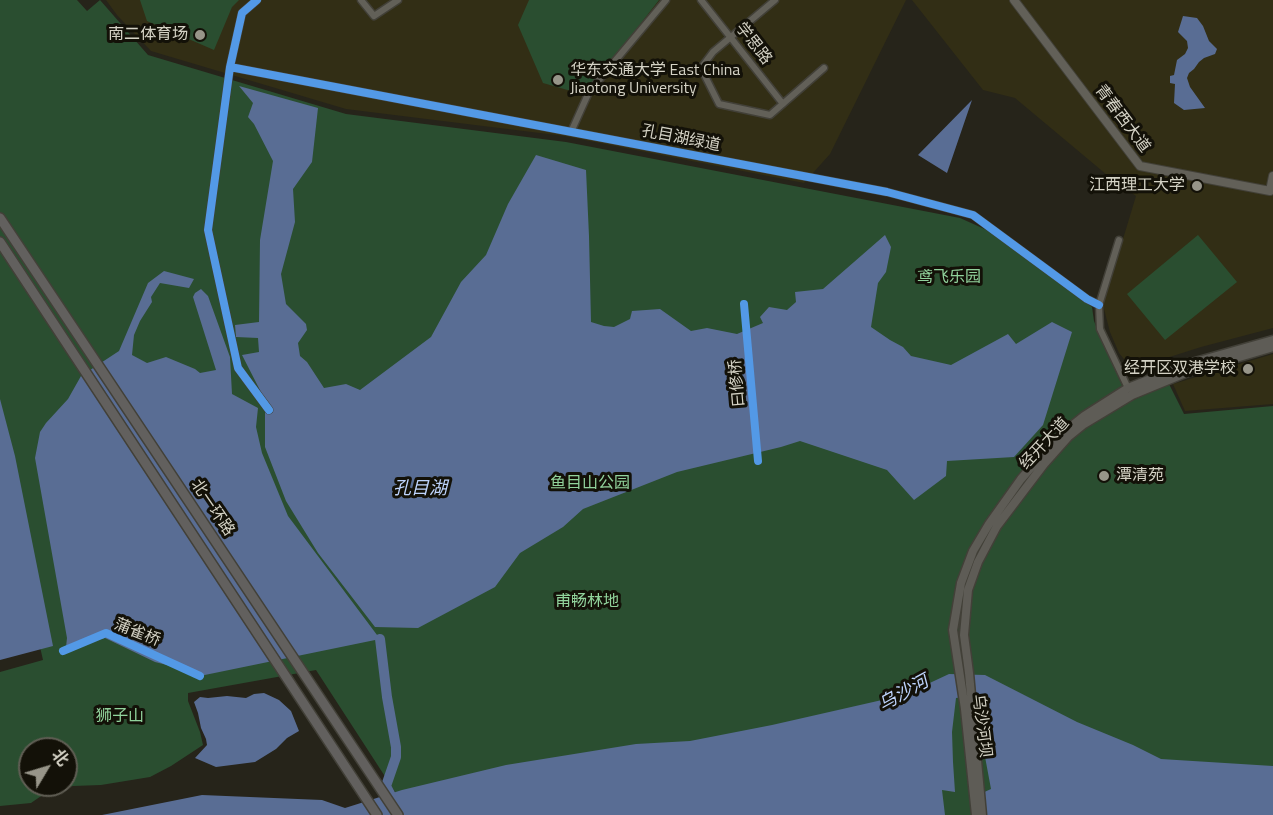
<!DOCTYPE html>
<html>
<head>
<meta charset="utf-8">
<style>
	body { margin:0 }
	#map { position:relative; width:1273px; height:815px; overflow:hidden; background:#26241a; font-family:"Titillium Web","Noto Sans SC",sans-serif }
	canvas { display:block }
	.north { position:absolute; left:18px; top:737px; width:60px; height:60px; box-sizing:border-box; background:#131108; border:2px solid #605e54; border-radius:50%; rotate:52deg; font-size:16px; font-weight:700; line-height:24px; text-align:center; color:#d4d2c5 }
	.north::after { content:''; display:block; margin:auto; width:21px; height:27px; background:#979589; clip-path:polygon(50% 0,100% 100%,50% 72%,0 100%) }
</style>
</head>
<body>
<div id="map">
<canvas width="1273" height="815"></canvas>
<div class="north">北</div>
</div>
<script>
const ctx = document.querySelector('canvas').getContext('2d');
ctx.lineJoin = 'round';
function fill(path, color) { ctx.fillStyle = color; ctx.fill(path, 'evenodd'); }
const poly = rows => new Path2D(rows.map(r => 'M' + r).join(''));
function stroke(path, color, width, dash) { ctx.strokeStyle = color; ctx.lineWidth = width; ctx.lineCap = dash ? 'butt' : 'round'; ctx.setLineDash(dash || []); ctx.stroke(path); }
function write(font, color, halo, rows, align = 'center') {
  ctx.font = font + ' "Titillium Web","Noto Sans SC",sans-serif'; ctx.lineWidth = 6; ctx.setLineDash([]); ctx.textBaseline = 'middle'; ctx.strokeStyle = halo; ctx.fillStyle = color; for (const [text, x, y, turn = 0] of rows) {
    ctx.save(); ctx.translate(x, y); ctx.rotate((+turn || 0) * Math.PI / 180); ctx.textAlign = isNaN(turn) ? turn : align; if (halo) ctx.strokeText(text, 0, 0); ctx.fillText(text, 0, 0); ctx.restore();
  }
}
fill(poly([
	[106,0,906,0,830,154,804,183,564,136,346,109,151,51,117,15],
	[912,0,1273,0,1273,328,1201,347,1132,369,1119,353,1110,332,1103,305,1136,196,1107,175,1015,98,983,90],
	[1273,354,1273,404,1185,411,1173,384]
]), '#322e15');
fill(poly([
	[0,0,77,0,87,11,100,0,148,55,346,114,566,142,960,218,989,231,1092,307,1094,321,1099,334,1122,385,1131,401,1169,384,1184,414,1273,406,1273,815,410,815,316,670,188,693,188,701,200,732,203,745,171,766,150,777,101,785,73,786,57,789,47,792,31,803,0,806,0,672,43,660,0,471],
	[30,749,66,749,66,785,30,785],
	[140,0,239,0,232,7,214,50,147,21],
	[529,0,659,0,585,95,543,83,518,25],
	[1198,235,1237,282,1165,340,1127,294]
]), '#2a4e30');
fill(poly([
	[1183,16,1197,18,1203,26,1209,41,1217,49,1215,54,1204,58,1199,62,1194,69,1189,73,1187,78,1190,87,1205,108,1184,110,1174,103,1175,84,1170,83,1170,76,1174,75,1177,60,1185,54,1188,48,1187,41,1178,32],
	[239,86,318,108,312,162,293,189,295,222,281,274,286,304,306,324,307,330,298,343,300,356,307,362,324,388,346,384,360,390,431,337,461,282,486,255,508,204,536,155,586,170,589,236,591,322,604,326,614,327,630,319,632,311,660,309,691,331,707,328,737,334,763,323,760,317,769,307,787,310,796,302,795,292,823,289,885,235,891,247,886,272,878,283,871,327,890,340,903,347,911,356,951,365,1008,334,1016,344,1052,322,1072,332,1043,425,1014,457,947,461,946,476,914,500,887,470,800,441,781,447,677,472,583,509,563,527,520,553,495,587,418,628,375,627,318,553,286,501,265,447,265,400,242,355,259,352,258,338,236,337,235,325,259,322,260,240,273,161,254,124,248,117,253,103],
	[972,100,947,173,918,155],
	[164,271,194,279,189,288,160,283,151,297,152,302,140,321,134,335,132,355,147,363,166,357,195,369,200,373,216,370,193,297,195,293,201,289,208,296,230,357,232,394,258,408,256,427,262,453,288,516,380,639,195,677,179,668,155,662,105,638,66,647,67,638,35,458,40,432,46,423,68,399,81,376,119,351,148,283],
	[0,399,15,456,53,646,0,660],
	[949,674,985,675,1077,722,1133,745,1161,759,1273,766,1273,815,982,815,980,794,991,789,983,746,981,708,978,695,956,698,952,732,953,762,955,792,942,790,945,815,102,815,202,795,322,800,345,808,402,790,506,765,636,744,690,741,772,725,904,695],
	[264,693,279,700,291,711,299,731,287,738,276,749,255,762,216,767,195,758,207,745,206,739,201,728,198,713,194,702,200,697,208,698,227,696,246,698,254,694]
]), '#596d94');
stroke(poly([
	[380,639,387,697,396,747,396,757,386,786,395,803]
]), '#596d94', 10);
const minor = poly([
	[257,0,242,13,230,67,208,230,238,368,269,410],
	[361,0,374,16,398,0],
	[701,0,783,104],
	[775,0,713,52,701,68,719,104,770,115,824,68],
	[230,67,887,192,973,215,1087,299,1099,305],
	[571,132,589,92,666,0],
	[1119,240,1099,305,1100,329,1128,388]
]);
const tertiary = poly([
	[1014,0,1140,166,1270,191,1273,176]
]);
const secondary = poly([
	[976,815,965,709,953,630,961,583,973,551,989,524,1021,479,1042,455,1064,432,1084,416,1128,388,1188,364,1273,340],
	[982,815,969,673,964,635,968,590,978,562,997,526,1044,464,1068,437,1084,424,1132,395,1188,372,1273,347]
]);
const trunk = poly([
	[0,218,398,815],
	[0,242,377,815]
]);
stroke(minor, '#424038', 9);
stroke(tertiary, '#424038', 10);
stroke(secondary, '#424038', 11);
stroke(trunk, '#424038', 12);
stroke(minor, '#626058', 6);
stroke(tertiary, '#626058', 8);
stroke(secondary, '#5e5c56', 8);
stroke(trunk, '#62605e', 9);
stroke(poly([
	[257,0,242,13,230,67,208,230,238,368,269,410],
	[230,67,887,192,973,215,1087,299,1099,305],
	[744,304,758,461],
	[63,651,106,633,200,676]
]), '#5399e6', 8);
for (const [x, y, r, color] of [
	[200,35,6,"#979589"],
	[558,80,6,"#979589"],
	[1197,186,6,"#979589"],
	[1248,369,6,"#979589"],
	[1104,476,6,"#979589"]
]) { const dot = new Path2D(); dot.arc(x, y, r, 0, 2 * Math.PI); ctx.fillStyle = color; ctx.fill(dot); stroke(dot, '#131108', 2); }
write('16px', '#d4d2c5', '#131108', [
	["南二体育场",188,35],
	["华东交通大学 East China",570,71,"left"],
	["Jiaotong University",570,89,"left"],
	["江西理工大学",1185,186],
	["经开区双港学校",1236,369],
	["潭清苑",1116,476,"left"]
], 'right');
write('16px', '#d4d2c5', '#131108', [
	["学思路",753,44,52],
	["青春西大道",1122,119,53],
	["孔目湖绿道",681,139,11],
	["曰修桥",738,383,-95],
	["经开大道",1045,444,-47],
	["北一环路",212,508,56],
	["蒲雀桥",137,633,22],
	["乌沙河坝",981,726,83]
]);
write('16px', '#91d39c', '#131108', [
	["鸢飞乐园",949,278],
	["鱼目山公园",590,484],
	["甫畅林地",587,602],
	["狮子山",120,717]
]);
write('italic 18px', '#bed4fd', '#131108', [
	["孔目湖",420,490],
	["乌沙河",904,694,-29]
]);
</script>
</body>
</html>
